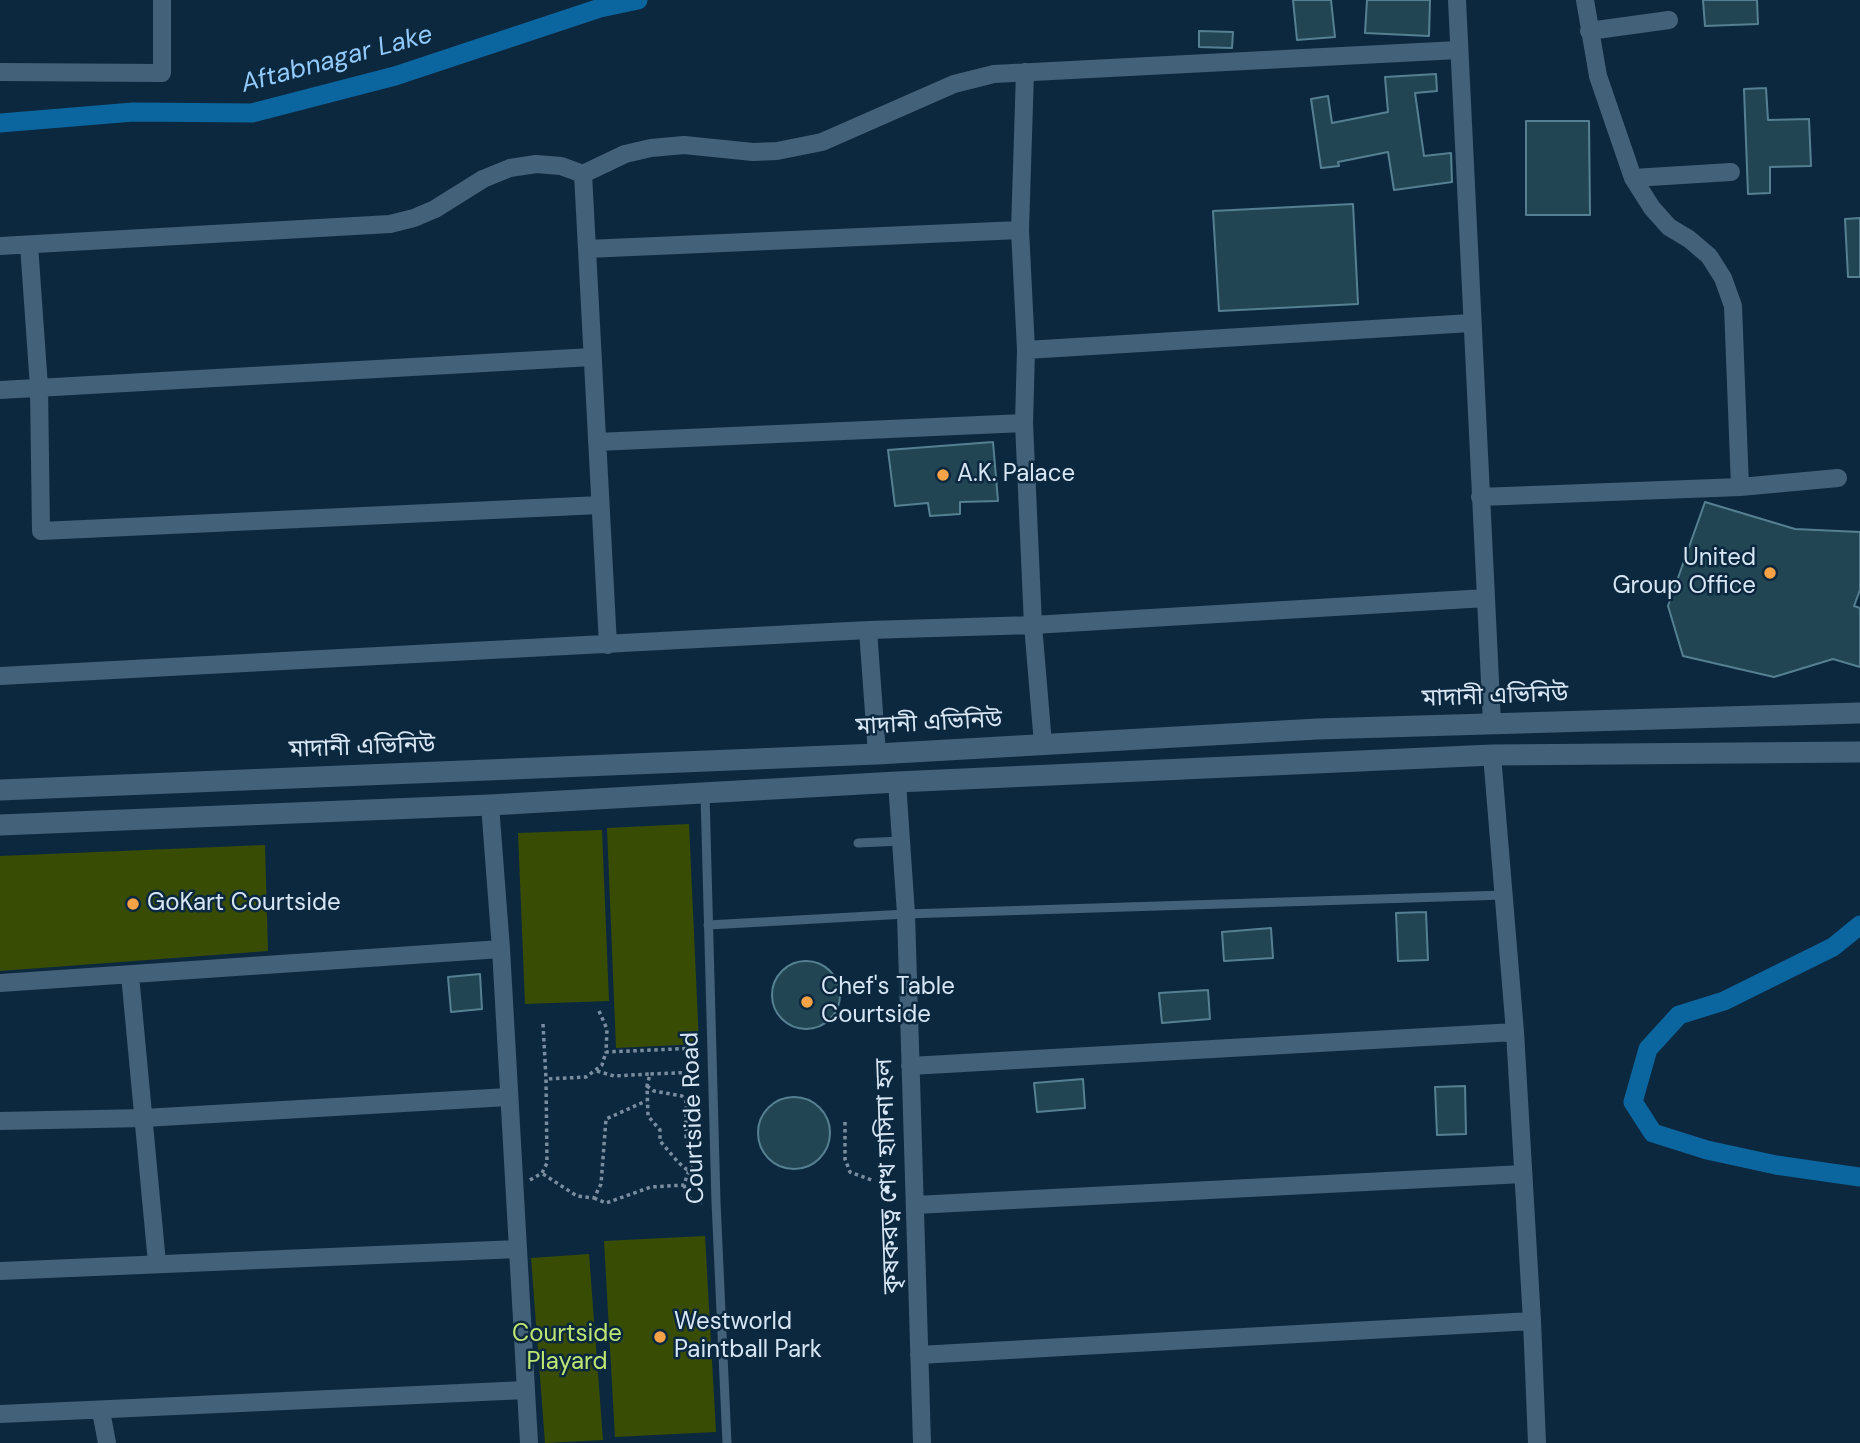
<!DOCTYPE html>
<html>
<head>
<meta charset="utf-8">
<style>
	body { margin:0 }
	canvas { display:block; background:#0c283e }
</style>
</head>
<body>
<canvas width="1860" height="1443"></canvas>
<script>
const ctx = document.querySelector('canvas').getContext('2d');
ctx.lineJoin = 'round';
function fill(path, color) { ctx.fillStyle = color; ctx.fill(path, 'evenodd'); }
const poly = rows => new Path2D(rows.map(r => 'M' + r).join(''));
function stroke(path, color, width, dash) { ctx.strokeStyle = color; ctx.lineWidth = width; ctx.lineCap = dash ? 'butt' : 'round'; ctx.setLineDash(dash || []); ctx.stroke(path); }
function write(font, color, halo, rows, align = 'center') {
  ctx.font = font + ' "DM Sans","Noto Sans Bengali",sans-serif'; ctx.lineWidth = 5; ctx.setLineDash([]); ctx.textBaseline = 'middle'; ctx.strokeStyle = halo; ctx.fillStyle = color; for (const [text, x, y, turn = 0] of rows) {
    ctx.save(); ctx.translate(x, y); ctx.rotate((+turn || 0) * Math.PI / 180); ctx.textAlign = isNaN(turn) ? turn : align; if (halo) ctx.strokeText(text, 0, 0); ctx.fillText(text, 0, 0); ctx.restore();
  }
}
fill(poly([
	[689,824,699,1044,616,1048,607,828],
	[602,830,609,1001,525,1004,518,833],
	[265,845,268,951,0,971,0,856],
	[705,1236,716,1432,615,1437,604,1241],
	[589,1254,603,1440,545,1443,531,1258]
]), '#384c03');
stroke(poly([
	[0,123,133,112,252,113,395,76,600,8,638,0],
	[1860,925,1833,947,1724,1001,1679,1015,1648,1049,1633,1102,1653,1133,1707,1150,1776,1165,1860,1177]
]), '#0b66a0', 19);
const building = poly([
	[1293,0,1331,0,1335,37,1297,40,1293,0],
	[1367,0,1430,0,1429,36,1365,33,1367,0],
	[1703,0,1757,0,1758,24,1705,26,1703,0],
	[1199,31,1233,32,1232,48,1199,47,1199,31],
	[1436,74,1437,91,1415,93,1424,156,1451,153,1452,182,1394,190,1388,152,1338,162,1339,166,1321,168,1311,99,1328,96,1332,123,1388,112,1385,77,1436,74],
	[1766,88,1768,120,1809,119,1811,166,1770,167,1770,193,1748,194,1744,89,1766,88],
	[1526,121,1589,121,1590,215,1526,215,1526,121],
	[1353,204,1358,304,1219,311,1213,211,1353,204],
	[1860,218,1860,277,1848,277,1845,219,1860,218],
	[993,442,998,501,960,502,960,514,930,516,928,503,895,506,888,450,993,442],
	[1705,502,1795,529,1860,532,1860,590,1854,606,1860,608,1860,667,1833,659,1774,677,1683,656,1668,606,1705,502],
	[1426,912,1428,960,1398,961,1396,913,1426,912],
	[1271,928,1273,958,1224,961,1222,932,1271,928],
	'772 995a34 34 0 1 1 68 0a34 34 0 1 1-68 0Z',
	[480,974,482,1009,451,1012,448,977,480,974],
	[1208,990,1210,1019,1162,1023,1159,993,1208,990],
	[1083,1079,1085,1108,1037,1112,1034,1083,1083,1079],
	[1465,1086,1466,1134,1437,1135,1435,1087,1465,1086],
	'758 1133a36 36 0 1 1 72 0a36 36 0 1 1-72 0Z'
]);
fill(building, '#214553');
stroke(building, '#568091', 2);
stroke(poly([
	[599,1011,607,1029,606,1052,699,1048],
	[543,1024,546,1079],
	[597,1071,614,1076,650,1074],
	[647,1086,654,1091,682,1096,686,1101,686,1137,696,1157,692,1169,686,1169,678,1162,660,1141,660,1130,648,1116,647,1086,650,1074,700,1072],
	[845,1122,845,1159,850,1172,874,1181],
	[543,1174,577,1196,594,1198,601,1184,606,1119,646,1101],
	[530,1180,542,1173,547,1163,546,1079,586,1077,602,1065,606,1052],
	[684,1185,687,1196,693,1201,702,1203],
	[594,1198,606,1203,651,1187,684,1185,689,1170]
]), '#788da0', 3.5, [3.5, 3.5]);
stroke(poly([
	[705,794,716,1202,727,1443],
	[858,843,902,841],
	[708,925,906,914,1505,895]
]), '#44617a', 9);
stroke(poly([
	[1585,0,1598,76,1633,178,1652,208,1669,227,1689,239,1709,256,1723,278,1733,306,1740,487],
	[1589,31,1669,20],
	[0,72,162,73,162,0],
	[1025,72,1020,230,1026,350,1024,423,1033,625,1043,744],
	[583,174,608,645],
	[1633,178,1731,172],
	[29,245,39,387,41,531,600,505],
	[0,246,390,224,414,218,435,209,483,179,510,168,536,164,561,166,583,174,625,154,651,148,684,145,753,152,777,151,822,142,954,84,994,74,1458,50],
	[587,249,1020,230],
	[1026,350,1471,323],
	[0,390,592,357],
	[597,442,1024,423],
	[1480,497,1740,487,1838,478],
	[1486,598,1492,723],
	[868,630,877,754],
	[0,676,868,630,1033,625,1486,598,1457,0],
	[1492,755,1515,1032,1532,1321,1537,1443],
	[897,782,906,914,922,1443],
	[490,805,501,949,529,1443],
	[130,975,157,1263],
	[0,983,501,949],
	[910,1066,1515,1032],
	[0,1121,144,1118,508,1097],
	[915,1205,1523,1174],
	[0,1271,518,1249],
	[919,1355,1532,1321],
	[101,1411,107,1443],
	[0,1414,526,1390]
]), '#44617a', 18);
stroke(poly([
	[0,790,877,754,1317,729,1860,713],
	[0,825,490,805,897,782,1492,755,1860,752]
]), '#44617a', 21);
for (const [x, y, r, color] of [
	[943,475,7,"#f6a247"],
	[1770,573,7,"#f6a247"],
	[133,904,7,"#f6a247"],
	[807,1002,7,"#f6a247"],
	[660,1337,7,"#f6a247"]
]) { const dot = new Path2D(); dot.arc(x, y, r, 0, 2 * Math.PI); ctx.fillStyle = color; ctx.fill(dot); stroke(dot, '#0c283e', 2.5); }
write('24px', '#d6e6f5', '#0c283e', [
	["A.K. Palace",957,475],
	["United",1756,559,"right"],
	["Group Office",1756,587,"right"],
	["GoKart Courtside",147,904],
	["Chef's Table",821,988],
	["Courtside",821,1016],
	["Westworld",674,1323],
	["Paintball Park",674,1351]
], 'left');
write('24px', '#d6e6f5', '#0c283e', [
	["মাদানী এভিনিউ",1495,697,-2],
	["মাদানী এভিনিউ",929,724,-3],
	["মাদানী এভিনিউ",362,748,-2],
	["Courtside Road",694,1118,-92],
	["কৃষকরত্ন শেখ হাসিনা হল",889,1176,-92]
]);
write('24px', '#bee672', '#0c283e', [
	["Courtside",567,1335],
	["Playard",567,1363]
]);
write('italic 26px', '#92cbfb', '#0c283e', [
	["Aftabnagar Lake",337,60,-15]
]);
</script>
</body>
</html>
